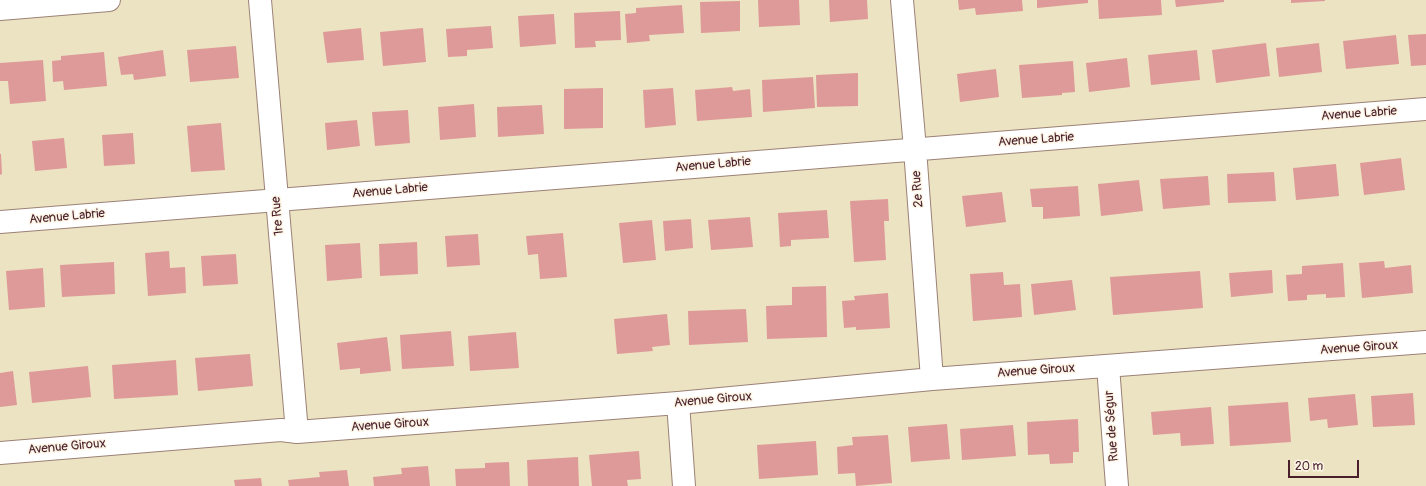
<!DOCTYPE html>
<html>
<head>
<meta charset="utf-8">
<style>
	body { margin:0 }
	#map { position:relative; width:1426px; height:486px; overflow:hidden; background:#ece3c2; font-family:Pangolin,sans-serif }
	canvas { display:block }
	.scale { position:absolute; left:1288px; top:460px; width:71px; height:18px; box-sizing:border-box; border:2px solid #4a1f2b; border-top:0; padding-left:5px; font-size:12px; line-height:14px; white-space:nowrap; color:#4a1f2b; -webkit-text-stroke:3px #fcf5e5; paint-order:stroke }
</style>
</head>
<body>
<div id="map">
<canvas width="1426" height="486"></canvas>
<div class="scale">20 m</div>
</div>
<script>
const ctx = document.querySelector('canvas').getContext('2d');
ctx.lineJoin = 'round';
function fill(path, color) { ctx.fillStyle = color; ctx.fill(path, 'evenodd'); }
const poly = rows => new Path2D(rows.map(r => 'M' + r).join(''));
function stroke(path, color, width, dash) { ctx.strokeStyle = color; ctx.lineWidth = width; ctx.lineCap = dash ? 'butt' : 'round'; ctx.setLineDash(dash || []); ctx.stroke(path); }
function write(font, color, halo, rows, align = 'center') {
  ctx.font = font + ' Pangolin,sans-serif'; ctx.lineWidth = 3; ctx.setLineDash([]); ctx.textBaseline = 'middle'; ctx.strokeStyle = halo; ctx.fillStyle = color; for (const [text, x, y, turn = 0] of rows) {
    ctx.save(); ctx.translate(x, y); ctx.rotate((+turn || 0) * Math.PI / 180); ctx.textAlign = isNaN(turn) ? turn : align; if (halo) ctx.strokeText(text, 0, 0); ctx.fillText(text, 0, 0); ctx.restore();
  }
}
fill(poly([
	[758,0,799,0,800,25,759,27],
	[829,0,867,0,868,19,830,22],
	[958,0,1022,0,1023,11,976,15,975,8,959,10],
	[1037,0,1088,0,1088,3,1037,8],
	[1098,0,1161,0,1162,15,1099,19],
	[1175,0,1224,0,1224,2,1176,7],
	[1291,0,1325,0,1325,1,1291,3],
	[740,1,740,31,701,33,700,2],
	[682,5,684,33,649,35,650,41,627,43,625,14,636,13,636,8],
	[620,11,621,40,595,41,596,47,575,48,574,13],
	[554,14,556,44,520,47,518,16],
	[491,26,493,48,467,50,467,56,448,57,446,29],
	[361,28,364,60,327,63,323,32],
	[423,28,426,62,383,66,380,32],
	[1426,34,1426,65,1411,66,1408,35],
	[1396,35,1399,64,1346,69,1343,41],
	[1266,43,1270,76,1216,83,1212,50],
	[1319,43,1322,72,1279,77,1276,48],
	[236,46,239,78,190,82,187,50],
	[163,50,166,76,134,80,133,74,121,75,118,57],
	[1197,50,1200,80,1151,85,1148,55],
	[104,52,107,86,64,90,63,81,53,82,52,61,61,60,61,56],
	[1127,58,1130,87,1089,92,1086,63],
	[43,60,46,101,10,104,8,81,0,81,0,63],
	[1073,61,1075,92,1062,93,1062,95,1022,98,1019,65],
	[996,69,999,97,960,102,957,74],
	[858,73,858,106,817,107,816,75],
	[813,77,815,108,763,112,762,80],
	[732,87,733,91,750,89,752,117,697,121,695,90],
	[603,88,603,128,564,129,564,89],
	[673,88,676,125,645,128,643,90],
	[474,104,476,137,440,140,438,107],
	[542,105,544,134,498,137,497,107],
	[408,110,410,143,375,146,372,112],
	[357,120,360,146,327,150,325,123],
	[221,123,225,170,191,172,187,126],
	[133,133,135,164,104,166,102,135],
	[64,138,67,168,35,171,32,141],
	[0,154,1,154,2,174,0,175],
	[1401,158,1405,190,1364,195,1360,163],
	[1336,164,1339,196,1296,200,1293,168],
	[1274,172,1276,201,1228,203,1227,174],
	[1208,176,1210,205,1163,209,1160,179],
	[1139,180,1143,211,1101,216,1098,184],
	[1078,186,1080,216,1043,219,1043,207,1032,207,1030,189],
	[1002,192,1006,222,966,227,962,196],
	[888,199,889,221,884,221,886,260,854,262,850,201],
	[827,210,829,238,791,240,791,246,780,247,778,213],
	[750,217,753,247,711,250,708,220],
	[691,219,693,248,665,251,663,221],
	[652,220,656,260,623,263,619,223],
	[563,233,567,277,540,279,538,254,528,255,526,236],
	[478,234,480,265,447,267,445,236],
	[417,242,418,274,380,276,379,244],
	[360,243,362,278,327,281,325,245],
	[169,251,170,268,185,267,186,293,148,296,145,253],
	[236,254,238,284,203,286,201,256],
	[1384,261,1385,268,1411,265,1413,293,1362,298,1359,263],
	[114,262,115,294,62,297,60,265],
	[1343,263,1345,297,1326,298,1326,294,1307,295,1307,300,1288,301,1286,275,1302,274,1302,266],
	[43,268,45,307,9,310,6,271],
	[1272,270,1273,293,1231,297,1229,273],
	[1200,271,1203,308,1113,315,1110,277],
	[1003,272,1004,285,1020,284,1022,317,973,321,970,274],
	[1072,280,1076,310,1034,315,1031,284],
	[826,286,827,337,767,339,766,306,792,305,792,287],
	[888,293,890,328,856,330,856,327,844,328,842,301,855,300,854,296],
	[746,309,748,342,689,345,688,311],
	[667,314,670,345,652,347,653,351,617,354,614,319],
	[451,331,454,366,402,369,400,335],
	[516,332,519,368,470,371,468,336],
	[387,337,391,371,360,374,360,368,340,370,337,343],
	[250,354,253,386,198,391,195,358],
	[176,360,178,395,114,399,112,365],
	[88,366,91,397,32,403,29,372],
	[13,371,17,405,0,407,0,373],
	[1413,393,1415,425,1373,427,1371,396],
	[1355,394,1358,425,1328,428,1327,419,1310,421,1308,398],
	[1288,402,1291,442,1230,446,1228,406],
	[1211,407,1214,444,1181,446,1180,433,1153,435,1151,412],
	[1078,419,1079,452,1073,452,1073,463,1050,464,1049,454,1028,455,1027,422],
	[947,424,950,459,911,462,908,427],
	[1013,425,1016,456,962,460,960,429],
	[888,435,892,483,856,486,855,473,838,474,837,447,853,445,852,437],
	[816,441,818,475,759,479,757,445],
	[639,451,641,479,627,480,628,486,592,486,589,455],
	[578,457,579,486,528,486,527,460],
	[509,462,510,486,456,486,455,469,485,468,485,463],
	[428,466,430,486,374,486,373,477,402,474,401,468],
	[347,470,349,486,289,486,288,480,320,477,319,472],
	[261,478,262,486,235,486,234,480]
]), '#de9a98');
const street = poly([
	[260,0,297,432],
	[902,0,915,149,932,379],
	[0,9,109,0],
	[0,222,1426,109],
	[1108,366,1117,486],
	[678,403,684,486],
	[0,453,281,430,297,432,678,403,932,379,1426,342]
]);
stroke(street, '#9b8176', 24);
stroke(street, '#fff', 22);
write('13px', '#4a1f2b', '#fcf5e5', [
	["Avenue Labrie",1359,114,-4],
	["Avenue Labrie",1036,140,-4],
	["Avenue Labrie",713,165,-5],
	["2e Rue",918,189,-94],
	["Avenue Labrie",390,191,-5],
	["1re Rue",278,216,-95],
	["Avenue Labrie",67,217,-5],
	["Avenue Giroux",1359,348,-4],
	["Avenue Giroux",1036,371,-4],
	["Avenue Giroux",713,400,-5],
	["Avenue Giroux",390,425,-4],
	["Rue de Ségur",1112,426,-94],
	["Avenue Giroux",67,447,-5]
]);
</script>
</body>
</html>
